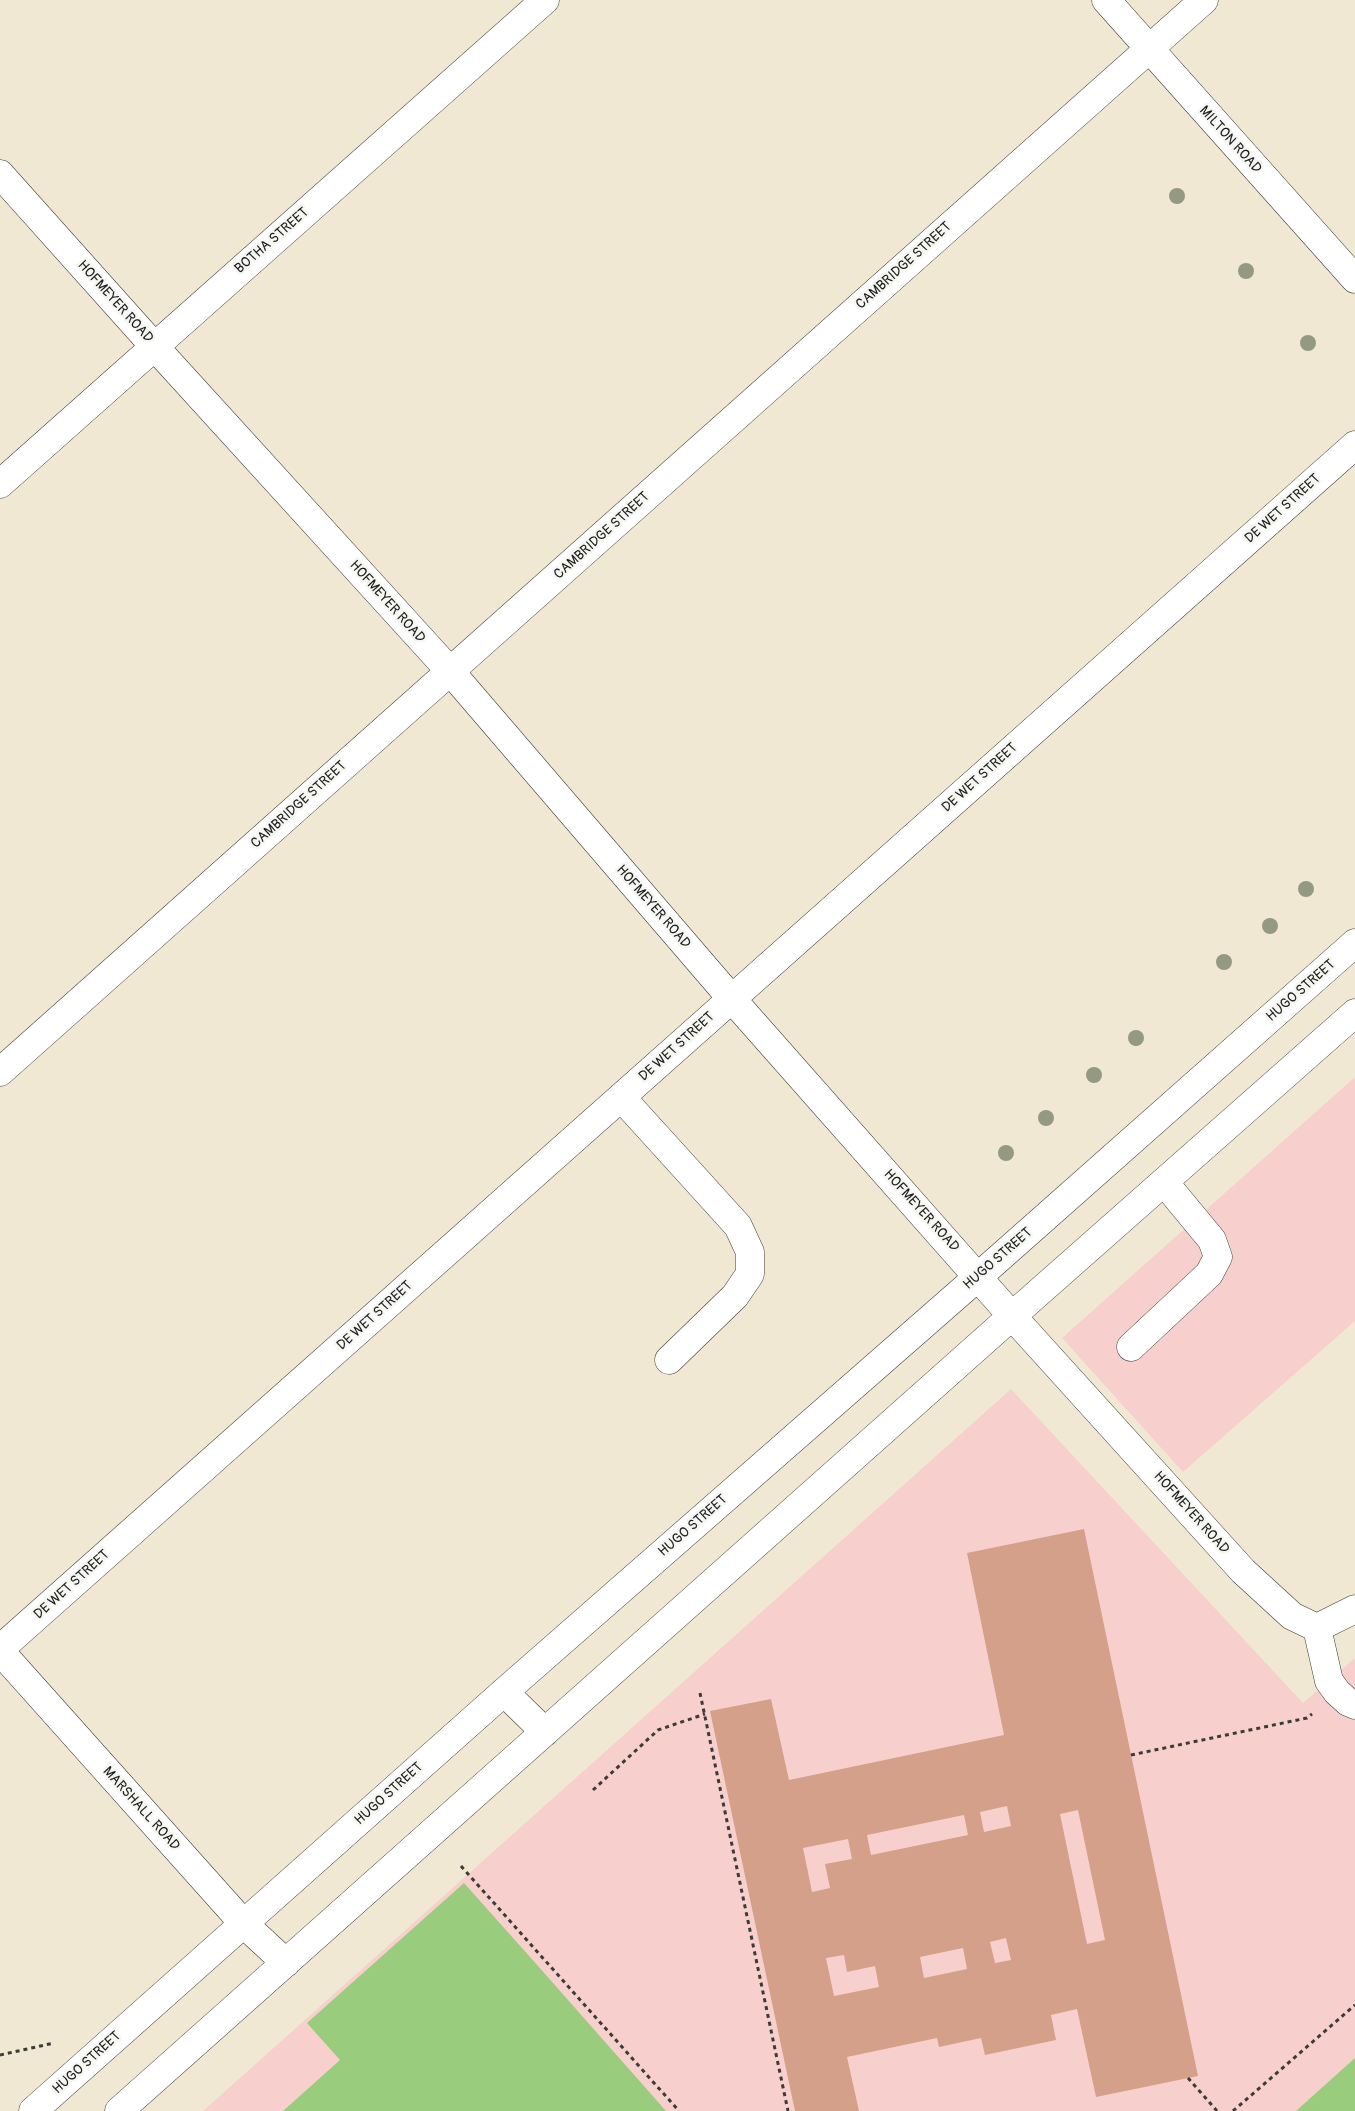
<!DOCTYPE html>
<html>
<head>
<meta charset="utf-8">
<style>
	body { margin:0 }
	canvas { display:block; background:#f0e8d3 }
</style>
</head>
<body>
<canvas width="1355" height="2111"></canvas>
<script>
const ctx = document.querySelector('canvas').getContext('2d');
ctx.lineJoin = 'round';
function fill(path, color) { ctx.fillStyle = color; ctx.fill(path, 'evenodd'); }
const poly = rows => new Path2D(rows.map(r => 'M' + r).join(''));
function stroke(path, color, width, dash) { ctx.strokeStyle = color; ctx.lineWidth = width; ctx.lineCap = dash ? 'butt' : 'round'; ctx.setLineDash(dash || []); ctx.stroke(path); }
function write(font, color, halo, rows, align = 'center') {
  ctx.font = font + ' Pangolin,sans-serif'; ctx.lineWidth = 5; ctx.setLineDash([]); ctx.textBaseline = 'middle'; ctx.strokeStyle = halo; ctx.fillStyle = color; for (const [text, x, y, turn = 0] of rows) {
    ctx.save(); ctx.translate(x, y); ctx.rotate((+turn || 0) * Math.PI / 180); ctx.textAlign = isNaN(turn) ? turn : align; if (halo) ctx.strokeText(text, 0, 0); ctx.fillText(text, 0, 0); ctx.restore();
  }
}
fill(poly([
	[1355,1077,1355,1321,1183,1472,1062,1338],
	[1011,1389,1303,1703,1355,1658,1355,2111,203,2111]
]), '#f7d0cd');
fill(poly([
	[464,1883,538,1966,666,2111,283,2111,340,2060,307,2023],
	[1355,2058,1355,2111,1296,2111]
]), '#99cc7c');
fill(poly([
	[1084,1529,1198,2076,1096,2097,1077,2009,1051,2015,1056,2040,985,2055,981,2038,939,2047,937,2038,847,2057,859,2111,795,2111,710,1711,771,1699,789,1780,1004,1735,967,1553],
	[1007,1806,1011,1826,984,1832,980,1812],
	[1078,1810,1105,1940,1087,1944,1060,1814],
	[964,1815,968,1835,871,1855,867,1835],
	[848,1839,852,1859,825,1864,830,1888,812,1892,803,1848],
	[1006,1938,1011,1960,995,1963,990,1942],
	[963,1948,967,1969,924,1978,920,1957],
	[844,1955,847,1972,875,1966,879,1987,834,1996,826,1958]
]), '#d4a08a');
const minor = poly([
	[1106,0,1355,279],
	[0,174,154,346,450,671,731,998,1012,1316,1243,1571,1292,1616,1317,1628],
	[0,484,545,0],
	[0,1072,1204,0],
	[621,1097,738,1226,750,1252,750,1274,735,1296,669,1360],
	[1131,1347,1209,1274,1218,1257,1212,1240,1164,1182],
	[1317,1628,1329,1681,1337,1692,1348,1702,1355,1705],
	[1317,1628,1355,1609],
	[0,1649,1355,445],
	[0,1651,244,1924,286,1963],
	[504,1692,545,1732],
	[33,2111,504,1692,979,1276,1355,943],
	[119,2111,1012,1316,1355,1013]
]);
stroke(minor, '#3c3b37', 29);
stroke(poly([
	[700,1693,788,2111],
	[1131,1755,1307,1718,1312,1714],
	[593,1790,658,1730,705,1714],
	[461,1866,679,2111],
	[0,2055,54,2043],
	[1188,2078,1217,2111],
	[1233,2111,1355,2005]
]), '#3c3b37', 3, [4, 4]);
stroke(minor, '#fff', 28);
ctx.fillStyle = '#949a81';
for (const [x, y] of [
	[1177,196],
	[1246,271],
	[1308,343],
	[1306,889],
	[1270,926],
	[1224,962],
	[1136,1038],
	[1094,1075],
	[1046,1118],
	[1006,1153]
]) { ctx.beginPath(); ctx.arc(x, y, 8, 0, 2 * Math.PI); ctx.fill(); }
write('14px', '#1c1c1c', '#f6f6f2', [
	["MILTON ROAD",1230,140,48],
	["BOTHA STREET",272,241,-41],
	["CAMBRIDGE STREET",904,266,-42],
	["HOFMEYER ROAD",115,302,48],
	["DE WET STREET",1283,509,-42],
	["CAMBRIDGE STREET",602,536,-42],
	["HOFMEYER ROAD",387,602,48],
	["DE WET STREET",980,778,-42],
	["CAMBRIDGE STREET",299,805,-42],
	["HOFMEYER ROAD",653,907,49],
	["HUGO STREET",1301,991,-41],
	["DE WET STREET",677,1047,-42],
	["HOFMEYER ROAD",921,1211,48],
	["HUGO STREET",998,1259,-41],
	["DE WET STREET",375,1316,-42],
	["HOFMEYER ROAD",1191,1513,48],
	["HUGO STREET",693,1526,-41],
	["DE WET STREET",72,1585,-42],
	["HUGO STREET",389,1794,-42],
	["MARSHALL ROAD",141,1809,48],
	["HUGO STREET",87,2063,-42]
]);
</script>
</body>
</html>
